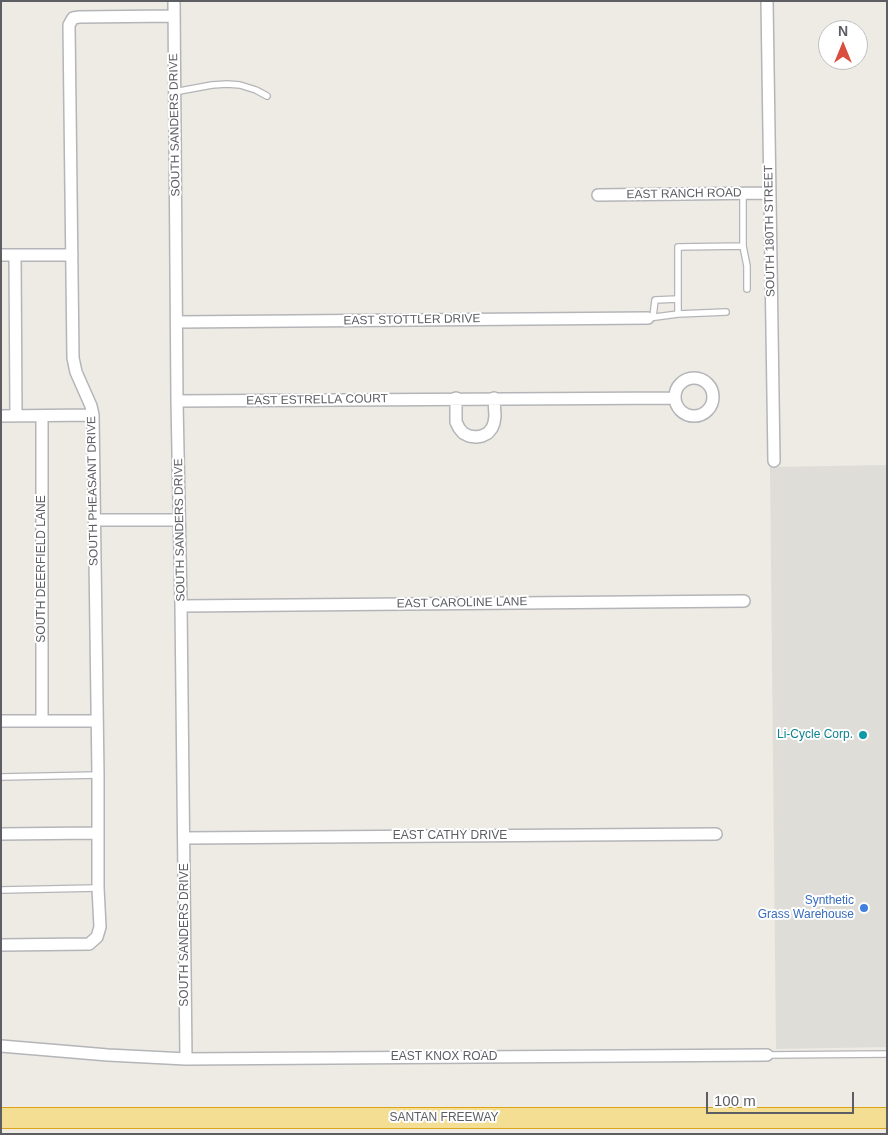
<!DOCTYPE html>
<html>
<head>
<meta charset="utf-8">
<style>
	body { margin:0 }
	#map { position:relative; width:888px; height:1135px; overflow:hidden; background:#edebe3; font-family:Helvetica,sans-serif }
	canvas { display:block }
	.frame { position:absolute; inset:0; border:2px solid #5c5e63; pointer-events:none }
	.north { position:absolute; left:818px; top:20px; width:50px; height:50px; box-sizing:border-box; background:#fff; border:1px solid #bebfc1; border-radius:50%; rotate:0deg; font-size:14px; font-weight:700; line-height:20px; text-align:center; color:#5c5e63 }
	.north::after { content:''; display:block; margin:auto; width:18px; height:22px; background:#d94e3d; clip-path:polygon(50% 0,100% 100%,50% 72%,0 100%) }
	.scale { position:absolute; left:706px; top:1092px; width:148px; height:22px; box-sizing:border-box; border:2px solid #5c5e63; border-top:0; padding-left:6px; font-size:15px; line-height:18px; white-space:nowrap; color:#5c5e63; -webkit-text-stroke:4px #fff; paint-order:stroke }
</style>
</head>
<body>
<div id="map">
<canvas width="888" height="1135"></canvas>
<div class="frame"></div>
<div class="north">N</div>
<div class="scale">100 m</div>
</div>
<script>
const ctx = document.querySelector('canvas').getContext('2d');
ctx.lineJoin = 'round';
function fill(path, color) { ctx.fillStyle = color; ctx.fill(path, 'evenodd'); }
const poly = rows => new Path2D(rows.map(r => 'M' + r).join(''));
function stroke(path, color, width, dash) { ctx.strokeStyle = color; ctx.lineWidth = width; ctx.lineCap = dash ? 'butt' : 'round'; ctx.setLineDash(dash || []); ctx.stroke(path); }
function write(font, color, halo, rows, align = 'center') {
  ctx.font = font + ' Helvetica,sans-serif'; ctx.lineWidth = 4; ctx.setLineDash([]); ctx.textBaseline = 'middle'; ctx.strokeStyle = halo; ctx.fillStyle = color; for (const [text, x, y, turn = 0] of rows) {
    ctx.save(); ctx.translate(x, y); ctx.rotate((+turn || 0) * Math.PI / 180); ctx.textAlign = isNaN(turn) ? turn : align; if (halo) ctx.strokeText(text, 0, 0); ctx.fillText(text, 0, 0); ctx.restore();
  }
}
fill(poly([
	[887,465,887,1047,776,1049,770,467]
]), '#deddd8');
const service = poly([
	[174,92,212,85,227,84,240,85,256,90,267,96],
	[743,194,743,246],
	[678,314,726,312],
	[653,317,655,300,678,299],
	[648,318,678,314,678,247,743,246,747,266,747,289],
	[1,777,98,775],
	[1,890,98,888],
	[767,1055,887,1054]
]);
const minor = poly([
	[174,1,177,401,181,606,186,1059],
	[767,1,774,461],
	[598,195,769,193],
	[1,255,72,255],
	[15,255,16,416],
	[177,322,648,318],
	'675 397a19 19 0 1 1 38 0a19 19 0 1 1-38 0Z',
	[456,398,456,422,459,428,463,433,469,436,476,437,482,436,488,433,492,428,494,423,495,416,494,398],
	[177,401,675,398],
	[1,416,93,415],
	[94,520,179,520],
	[181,606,744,601],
	[1,721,97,721],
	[42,721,42,416],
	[1,834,97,833],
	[184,838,716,834],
	[1,945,89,944,97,937,100,927,98,888,98,775,93,415,91,406,76,372,73,358,69,25,73,18,79,17,174,16],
	[1,1046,108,1055,186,1059,767,1055]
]);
const motorway = poly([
	[1,1118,887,1118]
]);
stroke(service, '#b4b5b9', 8);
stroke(minor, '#b4b5b9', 14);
stroke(motorway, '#dba315', 22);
stroke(service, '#fff', 5.5);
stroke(minor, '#fff', 11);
stroke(motorway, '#f3de94', 20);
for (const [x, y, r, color] of [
	[863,735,5,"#0f9aa8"],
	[864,908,5,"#3f7fe0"]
]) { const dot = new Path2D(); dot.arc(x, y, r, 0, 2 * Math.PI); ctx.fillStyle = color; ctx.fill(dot); stroke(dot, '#fff', 2); }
write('12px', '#5c5e63', '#fff', [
	["SOUTH SANDERS DRIVE",175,125,-91],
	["EAST RANCH ROAD",684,194,-1],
	["SOUTH 180TH STREET",770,231,-91],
	["EAST STOTTLER DRIVE",412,320,-1],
	["EAST ESTRELLA COURT",317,400,-1],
	["SOUTH PHEASANT DRIVE",93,491,-91],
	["SOUTH SANDERS DRIVE",180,530,-91],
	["SOUTH DEERFIELD LANE",42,569,-90],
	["EAST CAROLINE LANE",462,603,-1],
	["EAST CATHY DRIVE",450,836],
	["SOUTH SANDERS DRIVE",185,935,-90],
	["EAST KNOX ROAD",444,1057],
	["SANTAN FREEWAY",444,1118]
]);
write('12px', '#0d838f', '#fff', [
	["Li-Cycle Corp.",853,735]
], 'right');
write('12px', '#366cbe', '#fff', [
	["Synthetic",854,901],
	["Grass Warehouse",854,915]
], 'right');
</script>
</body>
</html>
